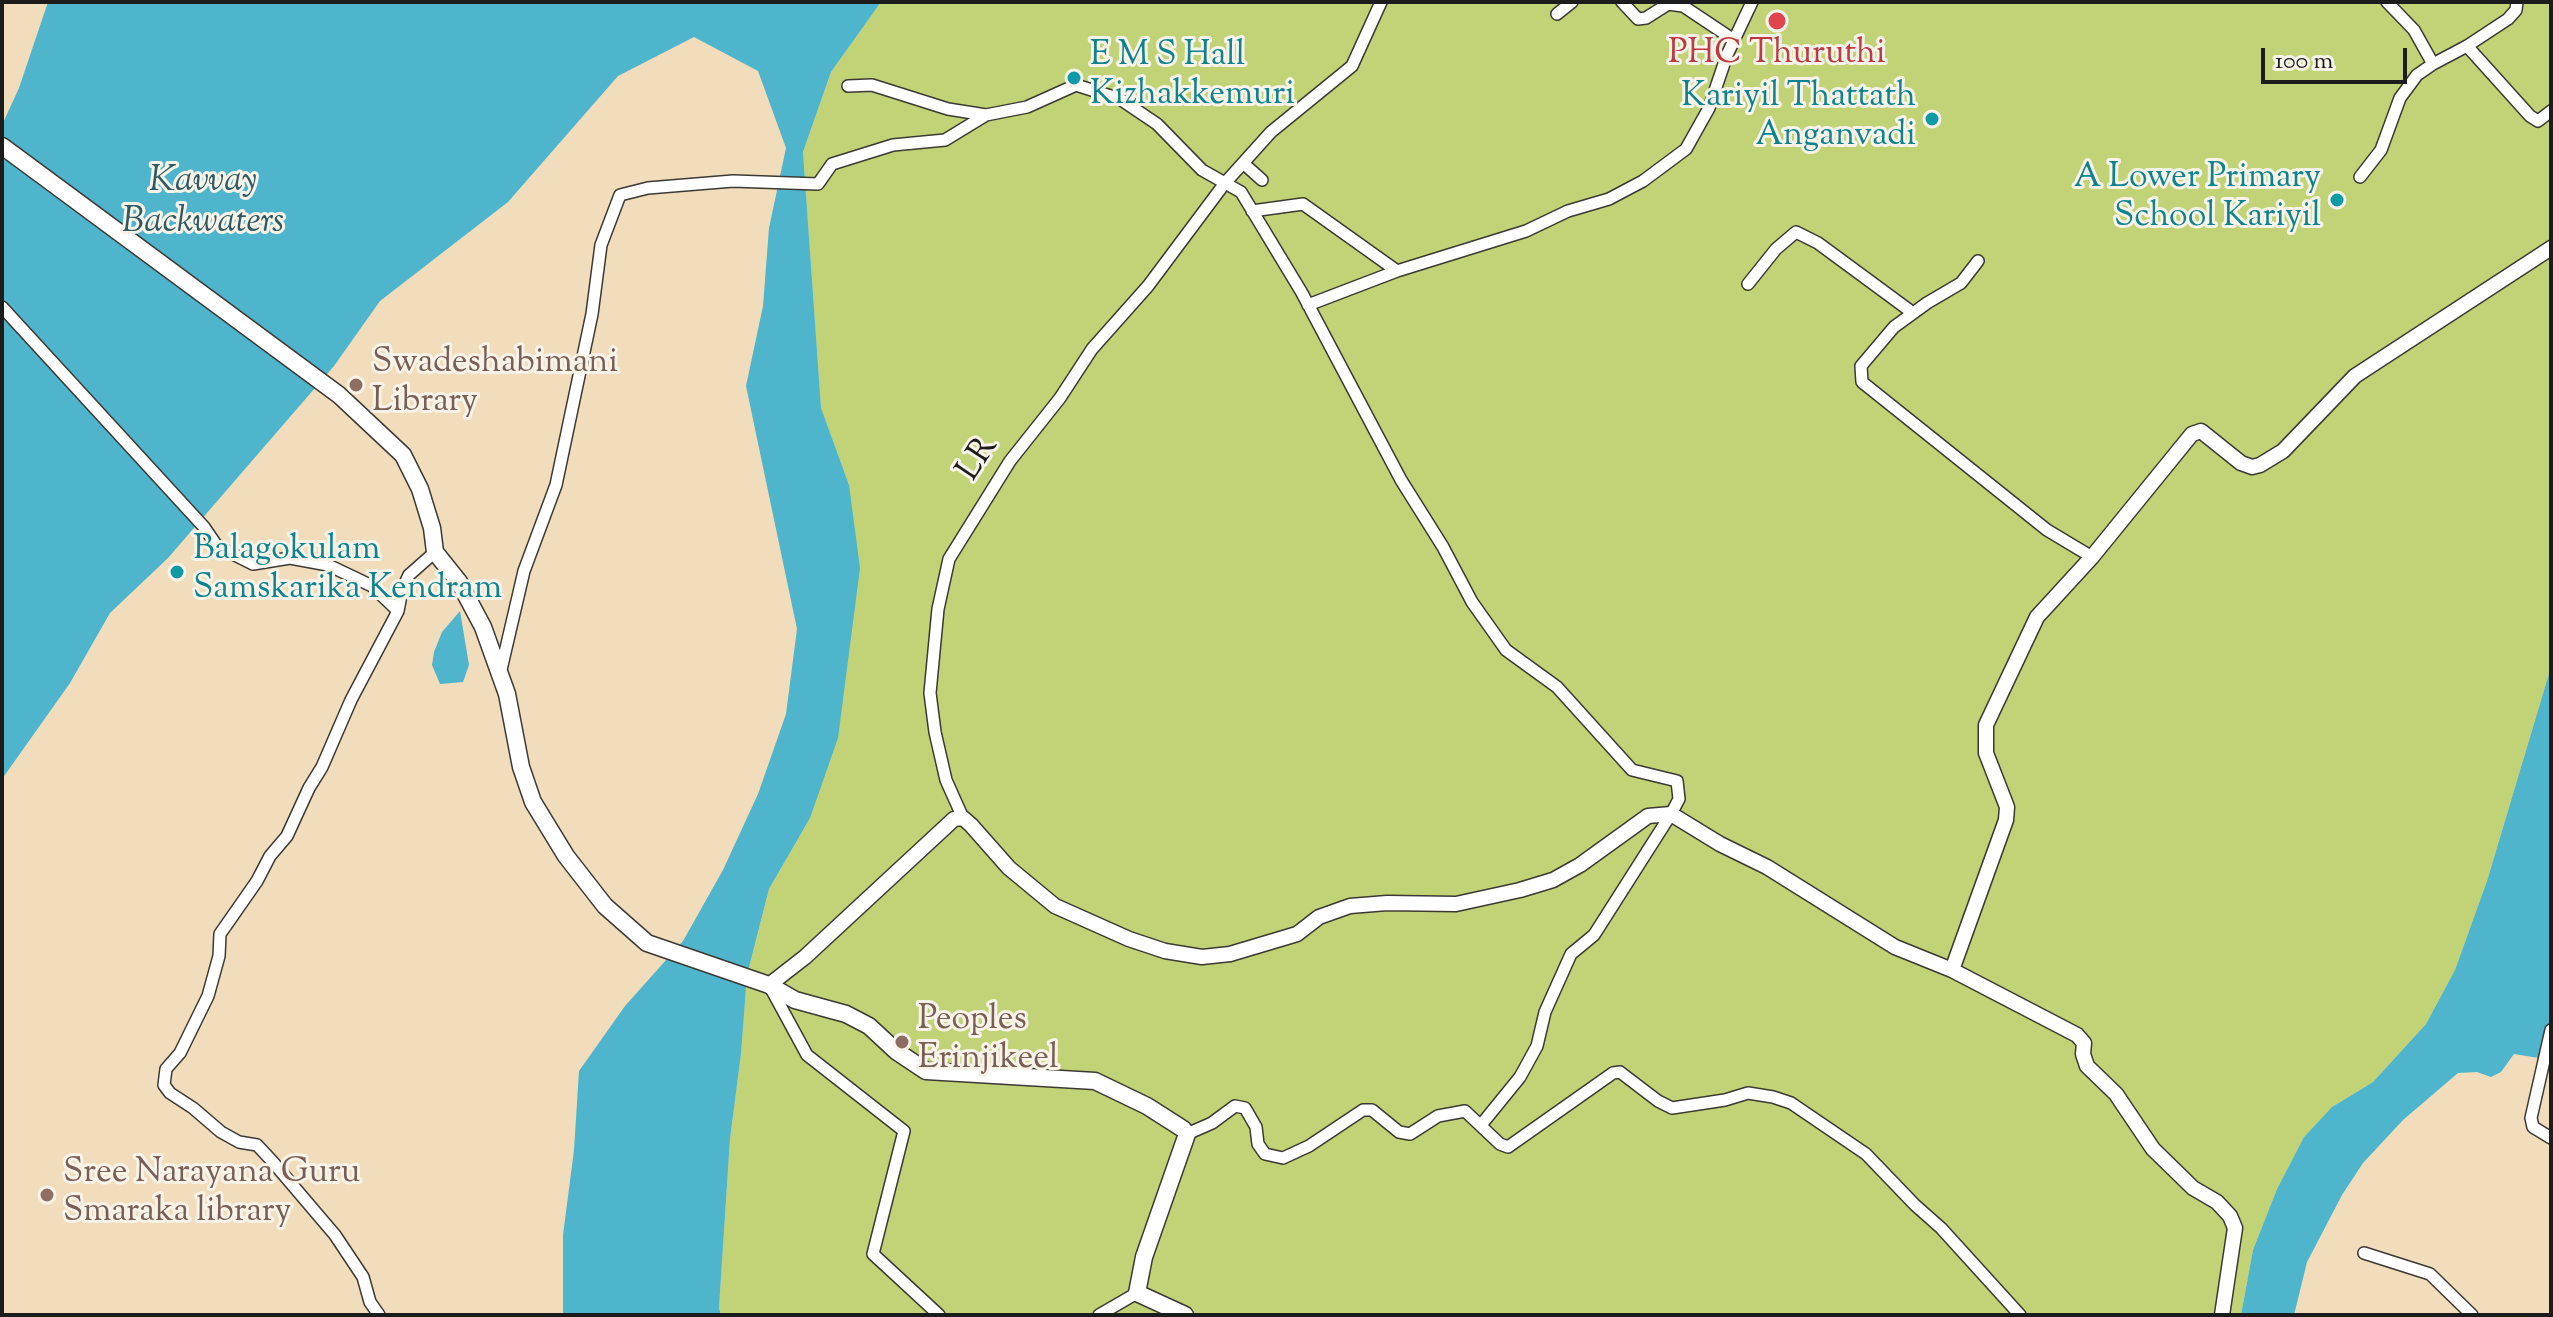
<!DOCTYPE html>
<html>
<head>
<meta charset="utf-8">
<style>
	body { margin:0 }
	#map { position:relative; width:2553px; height:1317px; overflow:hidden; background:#f1dcbc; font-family:"Sorts Mill Goudy",serif }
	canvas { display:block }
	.frame { position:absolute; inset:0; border:4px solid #1c1c1c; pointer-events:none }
	.scale { position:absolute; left:2261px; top:48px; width:146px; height:36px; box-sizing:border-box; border:4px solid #1c1c1c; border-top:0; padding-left:10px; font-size:24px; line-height:28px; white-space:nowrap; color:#1c1c1c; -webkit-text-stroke:6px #f7f3e8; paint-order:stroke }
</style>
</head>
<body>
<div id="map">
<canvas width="2553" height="1317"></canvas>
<div class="frame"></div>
<div class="scale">100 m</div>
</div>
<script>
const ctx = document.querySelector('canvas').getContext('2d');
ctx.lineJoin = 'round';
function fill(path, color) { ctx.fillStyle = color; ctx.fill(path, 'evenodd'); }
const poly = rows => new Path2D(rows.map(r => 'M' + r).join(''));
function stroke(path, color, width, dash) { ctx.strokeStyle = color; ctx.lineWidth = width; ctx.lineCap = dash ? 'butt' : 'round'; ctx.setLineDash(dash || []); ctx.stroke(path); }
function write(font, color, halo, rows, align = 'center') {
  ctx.font = font + ' "Sorts Mill Goudy",serif'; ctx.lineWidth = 6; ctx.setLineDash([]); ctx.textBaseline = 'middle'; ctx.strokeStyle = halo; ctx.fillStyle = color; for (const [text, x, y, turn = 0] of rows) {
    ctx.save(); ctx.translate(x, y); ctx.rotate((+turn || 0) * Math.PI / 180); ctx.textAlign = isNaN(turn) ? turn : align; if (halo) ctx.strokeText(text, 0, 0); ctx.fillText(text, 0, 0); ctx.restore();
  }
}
fill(poly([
	[881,2,2551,2,2551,667,2487,881,2455,970,2426,1024,2373,1082,2332,1107,2304,1137,2277,1189,2253,1250,2241,1315,721,1315,719,1308,730,1139,741,1054,747,975,769,889,810,818,849,485,821,409,803,152,831,72]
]), '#c1d376');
fill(poly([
	[48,2,881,2,831,72,803,152,821,408,849,485,860,568,838,738,810,818,769,889,747,975,741,1054,730,1139,719,1308,721,1315,563,1315,563,1235,574,1150,579,1071,625,1006,683,941,723,870,758,794,786,714,797,629,746,386,763,306,769,228,786,148,758,71,694,37,618,76,508,202,380,301,334,366,168,558,110,613,70,683,2,779,2,125,19,88],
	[460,611,469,665,463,682,440,684,432,665,434,652,442,632],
	[2551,667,2551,1060,2514,1054,2501,1072,2491,1077,2477,1072,2458,1073,2403,1120,2363,1163,2342,1195,2307,1262,2294,1315,2241,1315,2253,1250,2277,1189,2304,1137,2332,1107,2373,1082,2426,1024,2455,970,2487,881]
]), '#4eb5cc');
const minor = poly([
	[1622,2,1638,19,1646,18,1668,4,1683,6,1734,40],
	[2387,2,2414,30,2433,64],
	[1557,14,1572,2],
	[2467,46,2530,116,2538,121,2551,111],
	[848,86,872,85,948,109,986,115,1027,107,1076,85,1120,99,1157,124,1202,170,1241,192,1302,293,1401,480,1443,547,1472,602,1506,650,1557,687,1632,770,1677,781,1679,799,1671,814,1594,935,1571,954,1545,1012,1537,1046,1520,1077,1481,1125],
	[1243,163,1262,180],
	[2360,177,2381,150,2400,98,2417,75,2433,64,2467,46,2508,19,2516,10,2517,2],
	[1252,211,1303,204,1397,271],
	[1978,261,1961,283,1927,303,1894,327,1861,366,1862,382,2047,530,2092,557],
	[1748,284,1776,249,1796,232,1818,243,1913,313],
	[1308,305,1397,271,1526,231,1568,211,1609,199,1643,181,1686,149,1709,108,1727,55,1752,2],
	[2,307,204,527,217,546,253,564,290,558,328,565,372,586,398,611],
	[500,674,524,571,556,485,592,314,601,245,620,195,648,188,733,181,818,184,832,164,893,145,945,140,986,115],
	[963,818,946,780,935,732,930,693,938,609,949,559,1010,461,1060,398,1092,349,1148,286,1225,183,1271,132,1352,66,1381,2],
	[769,985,807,1055,904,1131,873,1254,939,1315],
	[2551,1030,2531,1118,2533,1127,2551,1138],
	[1187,1134,1212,1123,1235,1106,1245,1108,1256,1127,1258,1144,1265,1154,1283,1158,1309,1146,1363,1110,1372,1110,1399,1132,1410,1134,1438,1116,1465,1111,1500,1144,1508,1147,1613,1073,1620,1072,1658,1101,1672,1108,1725,1100,1748,1093,1773,1097,1791,1103,1866,1154,1915,1205,1941,1228,2020,1315],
	[2364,1253,2430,1274,2472,1315],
	[379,1315,370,1302,363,1277,335,1235,272,1161,257,1145,239,1142,221,1132,193,1108,170,1093,164,1085,166,1069,180,1053,208,996,219,956,220,934,257,881,270,856,287,836,309,788,322,767,351,700,398,611,402,590,409,575,435,552],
	[1099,1315,1137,1293]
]);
const tertiary = poly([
	[1952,970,2006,820,2007,807,1986,753,1986,725,2037,617,2092,557,2192,434,2201,431,2241,463,2252,467,2260,465,2283,451,2355,376,2551,248],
	[769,985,805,957,954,819,963,818,971,825,1009,868,1055,906,1129,939,1165,951,1202,957,1230,954,1297,934,1319,917,1350,906,1387,903,1456,904,1520,890,1553,880,1580,865,1648,816,1671,814,1720,844,1767,867,1895,947,1952,970,2077,1035,2084,1043,2083,1054,2087,1066,2116,1094,2153,1149,2193,1188,2217,1202,2230,1216,2235,1228,2222,1315]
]);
const secondary = poly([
	[2,146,339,395,403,455,420,489,432,528,435,552,459,582,483,627,507,694,521,767,533,802,566,856,605,906,647,943,769,985,795,1000,846,1014,869,1026,896,1051,926,1071,1095,1081,1147,1106,1183,1129,1187,1134,1144,1257,1137,1293,1185,1315]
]);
stroke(minor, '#3c3934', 14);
stroke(tertiary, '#3c3934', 17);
stroke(secondary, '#3c3934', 19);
stroke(minor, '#fff', 11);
stroke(tertiary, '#fff', 14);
stroke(secondary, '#fff', 16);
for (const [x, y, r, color] of [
	[1777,21,10,"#e0444e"],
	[1074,78,8,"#0f9aa8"],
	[1932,119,8,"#0f9aa8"],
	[2337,200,8,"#0f9aa8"],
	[356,385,8,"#8d6e63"],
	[177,572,8,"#0f9aa8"],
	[902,1042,8,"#8d6e63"],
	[47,1195,8,"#8d6e63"]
]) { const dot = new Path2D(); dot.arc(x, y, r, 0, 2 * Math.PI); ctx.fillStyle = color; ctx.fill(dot); stroke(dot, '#f7f3e8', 3); }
write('34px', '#be3a42', '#f7f3e8', [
	["PHC Thuruthi",1777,56]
]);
write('34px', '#0d838f', '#f7f3e8', [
	["E M S Hall",1090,58],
	["Kizhakkemuri",1090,97],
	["Kariyil Thattath",1916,99,"right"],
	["Anganvadi",1916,138,"right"],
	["A Lower Primary",2321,180,"right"],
	["School Kariyil",2321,219,"right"],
	["Balagokulam",193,552],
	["Samskarika Kendram",193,591]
], 'left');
write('34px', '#785e54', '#f7f3e8', [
	["Swadeshabimani",372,365],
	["Library",372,404],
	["Peoples",918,1022],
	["Erinjikeel",918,1061],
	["Sree Narayana Guru",63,1175],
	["Smaraka library",63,1214]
], 'left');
write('34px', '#1c1c1c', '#f7f3e8', [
	["LR",980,460,-57]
]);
write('italic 36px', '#305962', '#f7f3e8', [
	["Kavvay",203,184],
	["Backwaters",203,225]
]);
</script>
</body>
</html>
